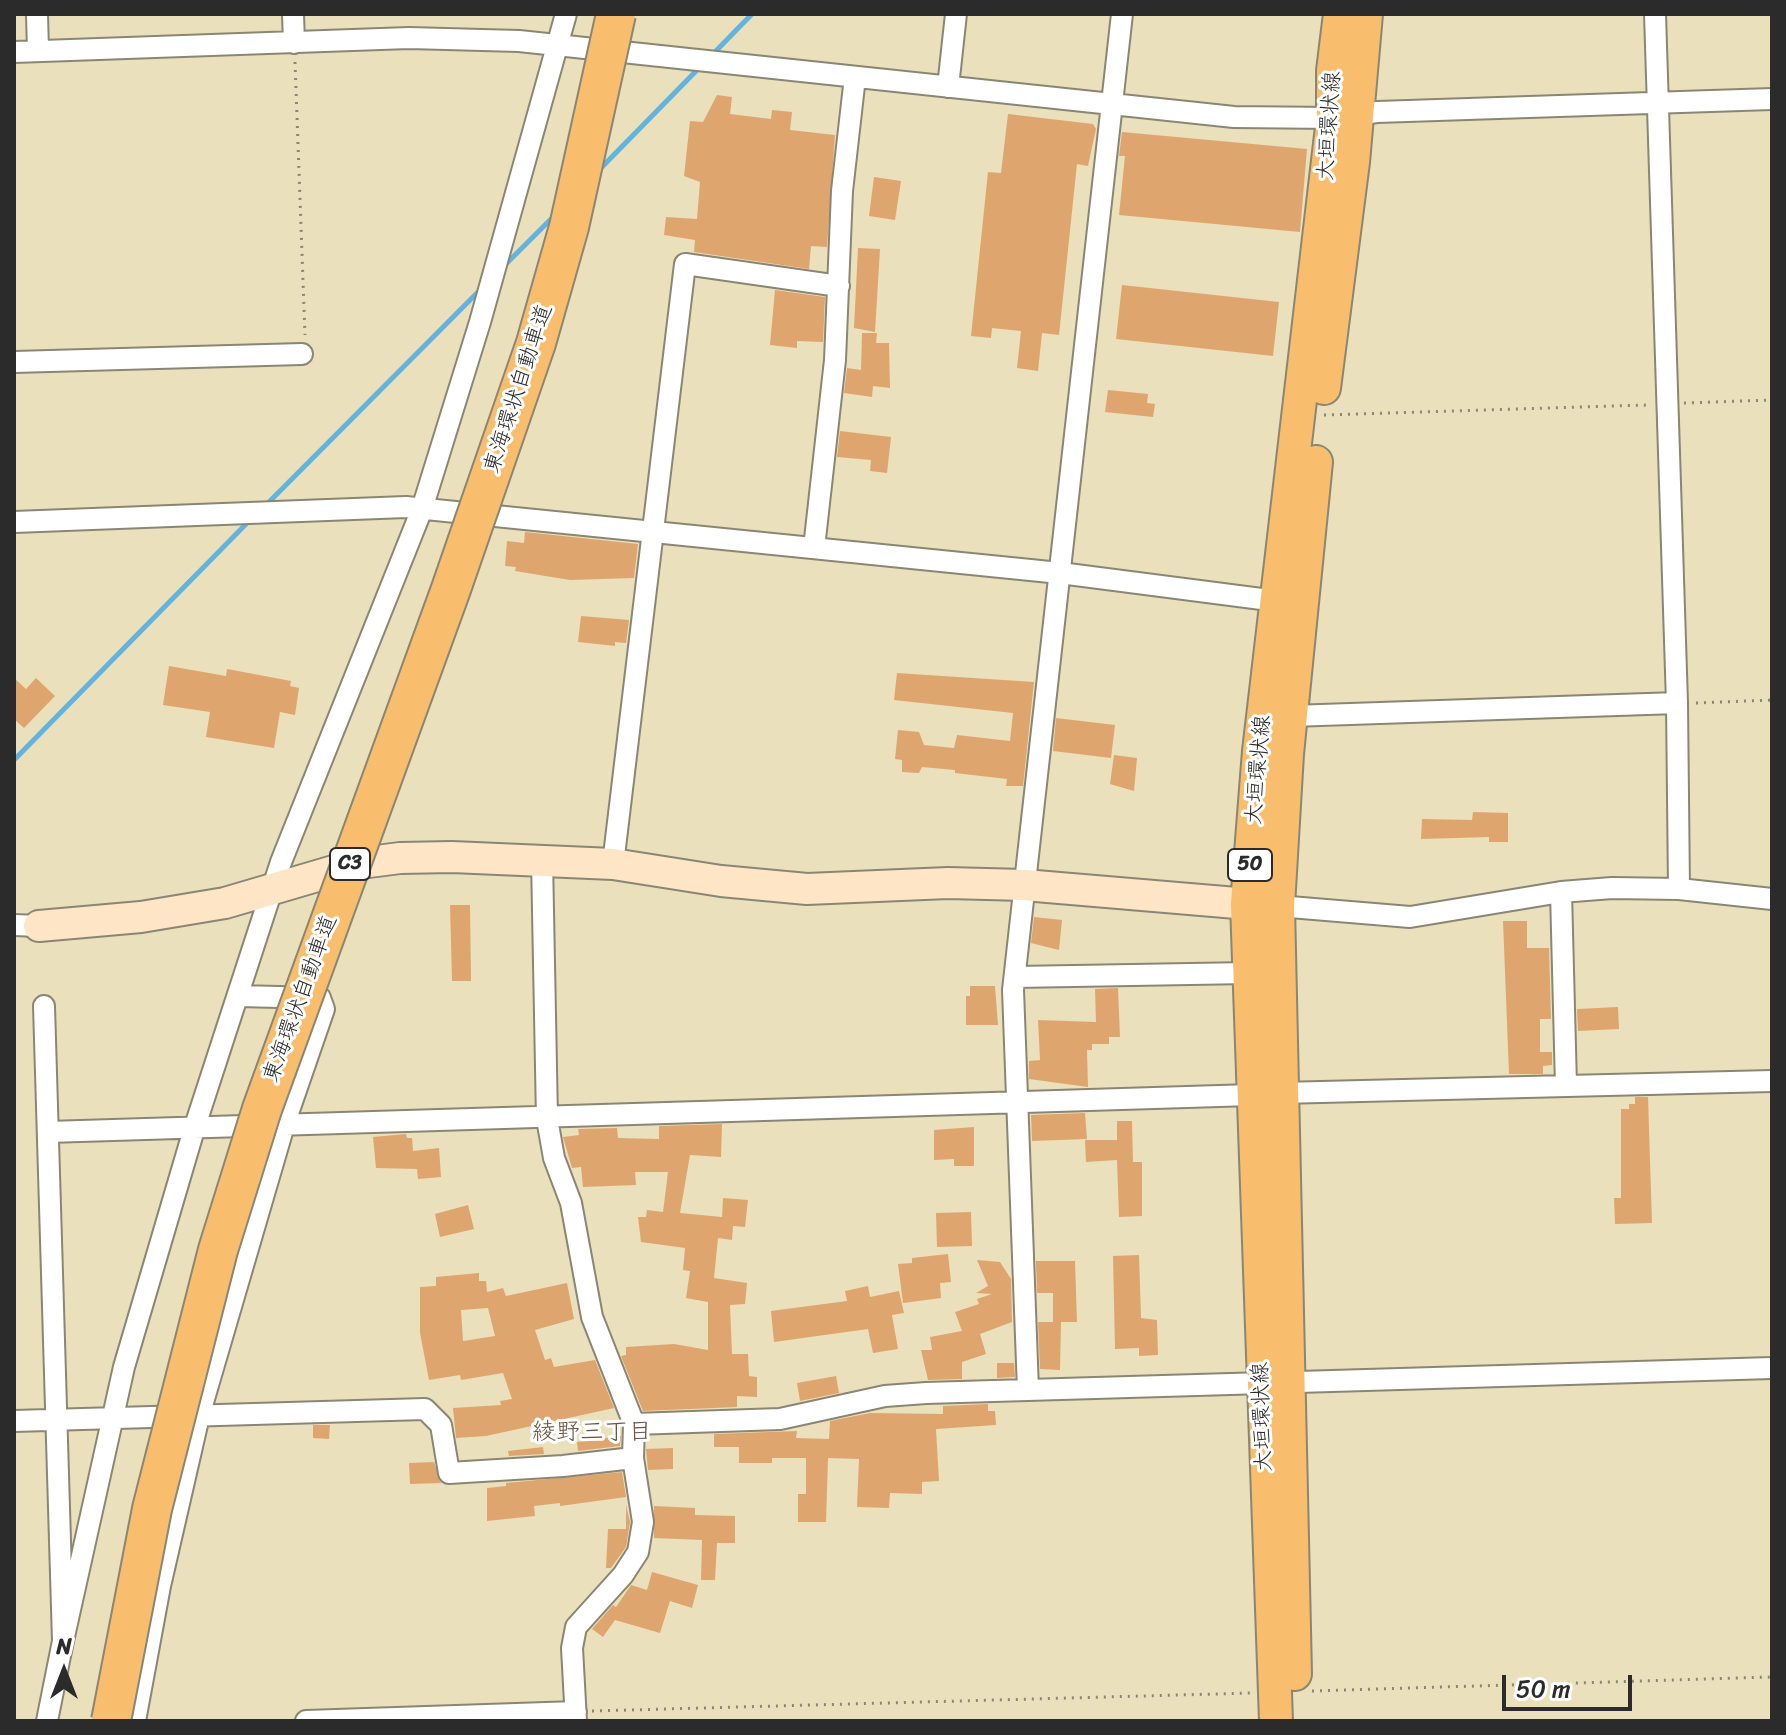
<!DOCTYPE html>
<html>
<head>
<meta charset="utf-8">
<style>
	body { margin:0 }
	#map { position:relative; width:1786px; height:1735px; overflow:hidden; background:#eae0bc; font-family:Sriracha,sans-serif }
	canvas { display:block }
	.frame { position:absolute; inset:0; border:16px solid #2b2b2b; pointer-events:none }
	.north { position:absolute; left:24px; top:1631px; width:80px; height:80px; -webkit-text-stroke:6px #fff; paint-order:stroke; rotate:0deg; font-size:22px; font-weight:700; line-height:32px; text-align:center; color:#2b2b2b }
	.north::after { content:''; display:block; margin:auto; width:28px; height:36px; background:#2b2b2b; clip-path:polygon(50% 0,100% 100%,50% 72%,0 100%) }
	.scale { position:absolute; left:1502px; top:1675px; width:130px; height:36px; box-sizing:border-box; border:4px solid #2b2b2b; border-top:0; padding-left:10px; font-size:24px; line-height:28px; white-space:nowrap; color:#2b2b2b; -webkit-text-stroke:6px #fff; paint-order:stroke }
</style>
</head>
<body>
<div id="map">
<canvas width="1786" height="1735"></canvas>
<div class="frame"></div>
<div class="north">N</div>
<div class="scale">50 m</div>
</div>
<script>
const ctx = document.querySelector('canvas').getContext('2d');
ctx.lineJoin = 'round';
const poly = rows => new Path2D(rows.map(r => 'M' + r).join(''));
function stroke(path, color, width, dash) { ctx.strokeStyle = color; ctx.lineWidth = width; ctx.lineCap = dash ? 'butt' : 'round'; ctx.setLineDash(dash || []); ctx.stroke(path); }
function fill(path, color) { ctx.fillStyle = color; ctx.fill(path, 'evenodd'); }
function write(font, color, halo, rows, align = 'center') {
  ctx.font = font + ' Sriracha,"Klee One",sans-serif'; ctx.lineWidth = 6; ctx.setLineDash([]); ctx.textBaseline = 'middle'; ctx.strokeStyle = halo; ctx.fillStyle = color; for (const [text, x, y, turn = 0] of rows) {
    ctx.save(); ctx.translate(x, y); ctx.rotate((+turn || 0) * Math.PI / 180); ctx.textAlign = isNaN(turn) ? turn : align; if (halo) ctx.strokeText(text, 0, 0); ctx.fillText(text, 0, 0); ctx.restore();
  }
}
stroke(poly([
	[711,56,752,14],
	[599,170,701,66],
	[503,267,555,215],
	[266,505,482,288],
	[14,760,250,520]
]), '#62b3dd', 5);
fill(poly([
	[717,95,732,97,730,114,771,119,772,110,792,112,790,130,835,135,827,247,811,246,809,269,694,252,695,240,664,235,666,217,697,219,700,182,684,176,690,121,703,122],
	[1008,114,1093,124,1096,129,1088,166,1077,164,1059,335,1042,333,1038,371,1017,368,1021,331,992,328,991,338,971,336,988,172,1001,173],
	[1122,132,1307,149,1300,232,1119,215,1125,156,1119,156],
	[874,177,901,181,895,220,869,216],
	[858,248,880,249,875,332,854,328],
	[1122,285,1279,302,1273,356,1116,339],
	[775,290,825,297,823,342,797,341,797,348,770,345],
	[862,333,877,333,876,343,889,343,890,388,873,386,872,397,844,393,847,368,861,370],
	[1108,390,1148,394,1147,403,1155,404,1153,417,1105,412],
	[840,431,891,437,887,473,870,471,871,460,837,457],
	[525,532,638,544,634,578,570,580,515,571,516,567,505,566,507,541,524,543],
	[581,616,629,620,626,643,615,642,615,646,578,642],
	[169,666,226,676,227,669,291,681,290,686,299,688,295,715,280,712,274,748,206,737,210,712,163,705],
	[897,673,1034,682,1023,786,1006,786,1007,779,955,773,955,770,922,767,919,773,902,772,902,760,895,759,898,730,919,732,924,745,954,748,957,735,1010,741,1013,713,894,700],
	[14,678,26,689,36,678,55,696,24,728,14,719],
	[1056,718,1115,725,1111,758,1053,751],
	[1114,755,1137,758,1134,791,1110,784],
	[1473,812,1508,813,1508,842,1489,842,1489,837,1421,839,1422,819,1472,820],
	[450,905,470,905,471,981,452,981],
	[1034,917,1062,920,1059,950,1031,943],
	[1503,921,1527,921,1527,948,1549,948,1551,1019,1540,1019,1540,1052,1552,1052,1552,1065,1543,1066,1543,1074,1509,1074],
	[970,986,995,986,998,1025,966,1025,966,996,970,996],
	[1118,988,1120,1037,1109,1037,1109,1044,1092,1044,1092,1050,1087,1050,1088,1087,1029,1079,1029,1061,1040,1060,1038,1020,1096,1022,1095,989],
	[1618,1007,1619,1029,1578,1031,1577,1009],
	[1635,1097,1648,1097,1652,1223,1615,1224,1614,1198,1621,1198,1621,1109,1629,1109,1629,1104,1635,1104],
	[1085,1113,1087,1139,1032,1141,1031,1115],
	[1117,1121,1132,1121,1133,1162,1142,1162,1142,1216,1119,1217,1117,1160,1086,1162,1085,1140,1117,1140],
	[722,1124,721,1157,690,1155,680,1213,722,1217,723,1198,748,1200,745,1227,733,1226,732,1240,718,1238,714,1278,747,1283,745,1304,730,1305,732,1354,748,1354,749,1376,757,1377,757,1397,737,1396,737,1407,643,1411,621,1356,626,1355,626,1347,674,1344,708,1350,708,1302,686,1298,690,1271,683,1270,685,1248,641,1242,638,1217,646,1217,647,1210,663,1212,668,1172,635,1172,636,1185,583,1187,581,1167,572,1168,563,1137,579,1135,578,1129,617,1128,618,1138,659,1139,659,1126],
	[974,1127,974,1166,954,1166,954,1159,934,1160,934,1130],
	[406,1134,407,1138,412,1138,413,1151,439,1148,441,1177,418,1179,417,1169,376,1168,373,1137],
	[468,1205,474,1229,440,1237,435,1214],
	[971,1212,972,1246,937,1247,936,1213],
	[948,1254,951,1282,940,1283,941,1298,903,1303,898,1264,912,1263,912,1258],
	[1139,1255,1141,1318,1157,1320,1158,1355,1139,1356,1139,1348,1115,1349,1113,1256],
	[977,1260,1000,1262,1011,1279,1012,1322,980,1334,986,1354,962,1362,962,1379,928,1380,921,1350,932,1350,930,1337,962,1331,955,1312,979,1304,977,1299,992,1294,976,1293,988,1286],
	[1036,1261,1075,1261,1077,1322,1061,1322,1060,1370,1040,1369,1038,1322,1053,1322,1053,1293,1037,1293],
	[479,1273,479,1281,486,1281,487,1292,503,1288,506,1296,567,1283,574,1319,535,1330,545,1360,551,1358,554,1367,595,1360,614,1408,486,1436,456,1438,453,1408,501,1405,500,1401,512,1399,503,1373,461,1380,460,1375,429,1380,420,1333,420,1287,436,1286,436,1277],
	[488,1308,495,1336,463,1341,461,1310],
	[868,1286,870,1297,899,1291,904,1313,892,1315,898,1349,873,1353,868,1329,774,1342,771,1311,847,1301,845,1291],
	[997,1363,1014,1363,1015,1377,997,1378],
	[836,1376,839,1393,800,1401,797,1383],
	[988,1404,988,1411,995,1411,996,1425,936,1429,939,1481,922,1482,922,1494,890,1493,889,1508,857,1507,859,1459,828,1458,826,1522,798,1522,798,1494,806,1494,806,1458,772,1458,772,1463,739,1463,739,1447,714,1447,714,1434,797,1431,796,1438,829,1439,830,1421,870,1413,943,1414,943,1406],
	[313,1425,330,1425,329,1439,313,1438],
	[621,1436,620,1446,578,1451,577,1442],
	[543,1447,544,1454,509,1456,508,1451],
	[673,1448,673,1469,648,1470,646,1449],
	[434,1462,441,1483,410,1484,409,1463],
	[622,1472,626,1497,560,1506,560,1503,534,1506,535,1516,487,1521,487,1488,506,1486,506,1483],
	[626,1505,630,1522,626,1547,611,1568,606,1568,608,1529,626,1529],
	[654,1506,695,1508,695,1515,735,1516,735,1543,717,1543,715,1580,701,1580,702,1540,654,1538],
	[652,1572,698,1585,692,1608,670,1601,660,1633,615,1620,603,1637,592,1629,613,1605,616,1607,631,1585,647,1590]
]), '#dfa56e');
const street = poly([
	[37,14,38,51],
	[293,14,294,43],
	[1655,14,1677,703,1679,889],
	[14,52,409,38,519,41,1234,117,1333,118,1377,112,1772,99],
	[948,87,956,14],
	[14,362,302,354],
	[14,522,406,507,1060,573,1277,601],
	[814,548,835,360,842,191,855,77],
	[1291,716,1677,703],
	[542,859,547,1119,554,1158,571,1203,592,1317,634,1424,633,1458,643,1522,638,1552,623,1575,576,1627,572,1648,576,1721],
	[613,864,685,264,839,286],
	[1561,892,1566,1086],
	[1278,906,1410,917,1561,892,1612,888,1679,889,1772,899],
	[14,925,39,926],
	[1015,977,1249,973],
	[44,1006,63,1641,47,1721],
	[1280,1093,1772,1081],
	[48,1132,1252,1095],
	[1028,1390,1013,990,1122,14],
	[14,1421,425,1409,441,1425,449,1473,563,1466,633,1458],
	[634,1424,780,1419,885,1396,926,1393,1772,1368],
	[63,1641,124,1367,195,1126,281,862,422,509,480,322,566,14],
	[135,1721,160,1586,199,1416,285,1122,324,1009,320,998,238,996],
	[306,1721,576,1712]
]);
const secondary = poly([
	[39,926,141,917,225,903,361,863,400,858,452,857,613,864,721,881,807,889,948,883,1024,885,1272,906]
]);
const primary = poly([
	[1324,388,1353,162,1366,14],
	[1295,1674,1278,906,1287,754,1316,462],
	[1276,1721,1247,904,1259,751,1333,118,1333,71,1340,14]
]);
stroke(street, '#8a8674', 24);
stroke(secondary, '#8a8674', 34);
stroke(primary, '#8a8674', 36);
stroke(poly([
	[295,62,305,335],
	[1684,403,1772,400],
	[1324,415,1648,405],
	[1696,703,1772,700],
	[1312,1691,1772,1677],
	[592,1711,1252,1693]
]), '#8a8674', 3, [2, 6]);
stroke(street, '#fff', 20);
stroke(secondary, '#fde5c5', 30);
stroke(primary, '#f9be6d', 32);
const highwayBridge = poly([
	[111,1721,152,1509,218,1250,262,1109,451,589,536,343,569,227,616,14]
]);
stroke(highwayBridge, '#8a8674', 42, []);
stroke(highwayBridge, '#f9be6d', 38);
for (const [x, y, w] of [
	[350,864,40],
	[1250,865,44]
]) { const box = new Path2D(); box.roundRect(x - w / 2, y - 16, w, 32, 6); ctx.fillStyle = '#fff'; ctx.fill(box); stroke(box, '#2b2b2b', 2); }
write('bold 20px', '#2b2b2b', null, [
	["C3",350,864],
	["50",1250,865]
]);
write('22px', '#2b2b2b', '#fff', [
	["大垣環状線",1330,126,-86],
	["東海環状自動車道",519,389,-72],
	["大垣環状線",1259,770,-85],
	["東海環状自動車道",301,999,-70],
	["大垣環状線",1263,1417,-92]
]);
write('24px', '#6a5642', '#fff', [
	["綾野三丁目",592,1433]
]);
</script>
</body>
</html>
